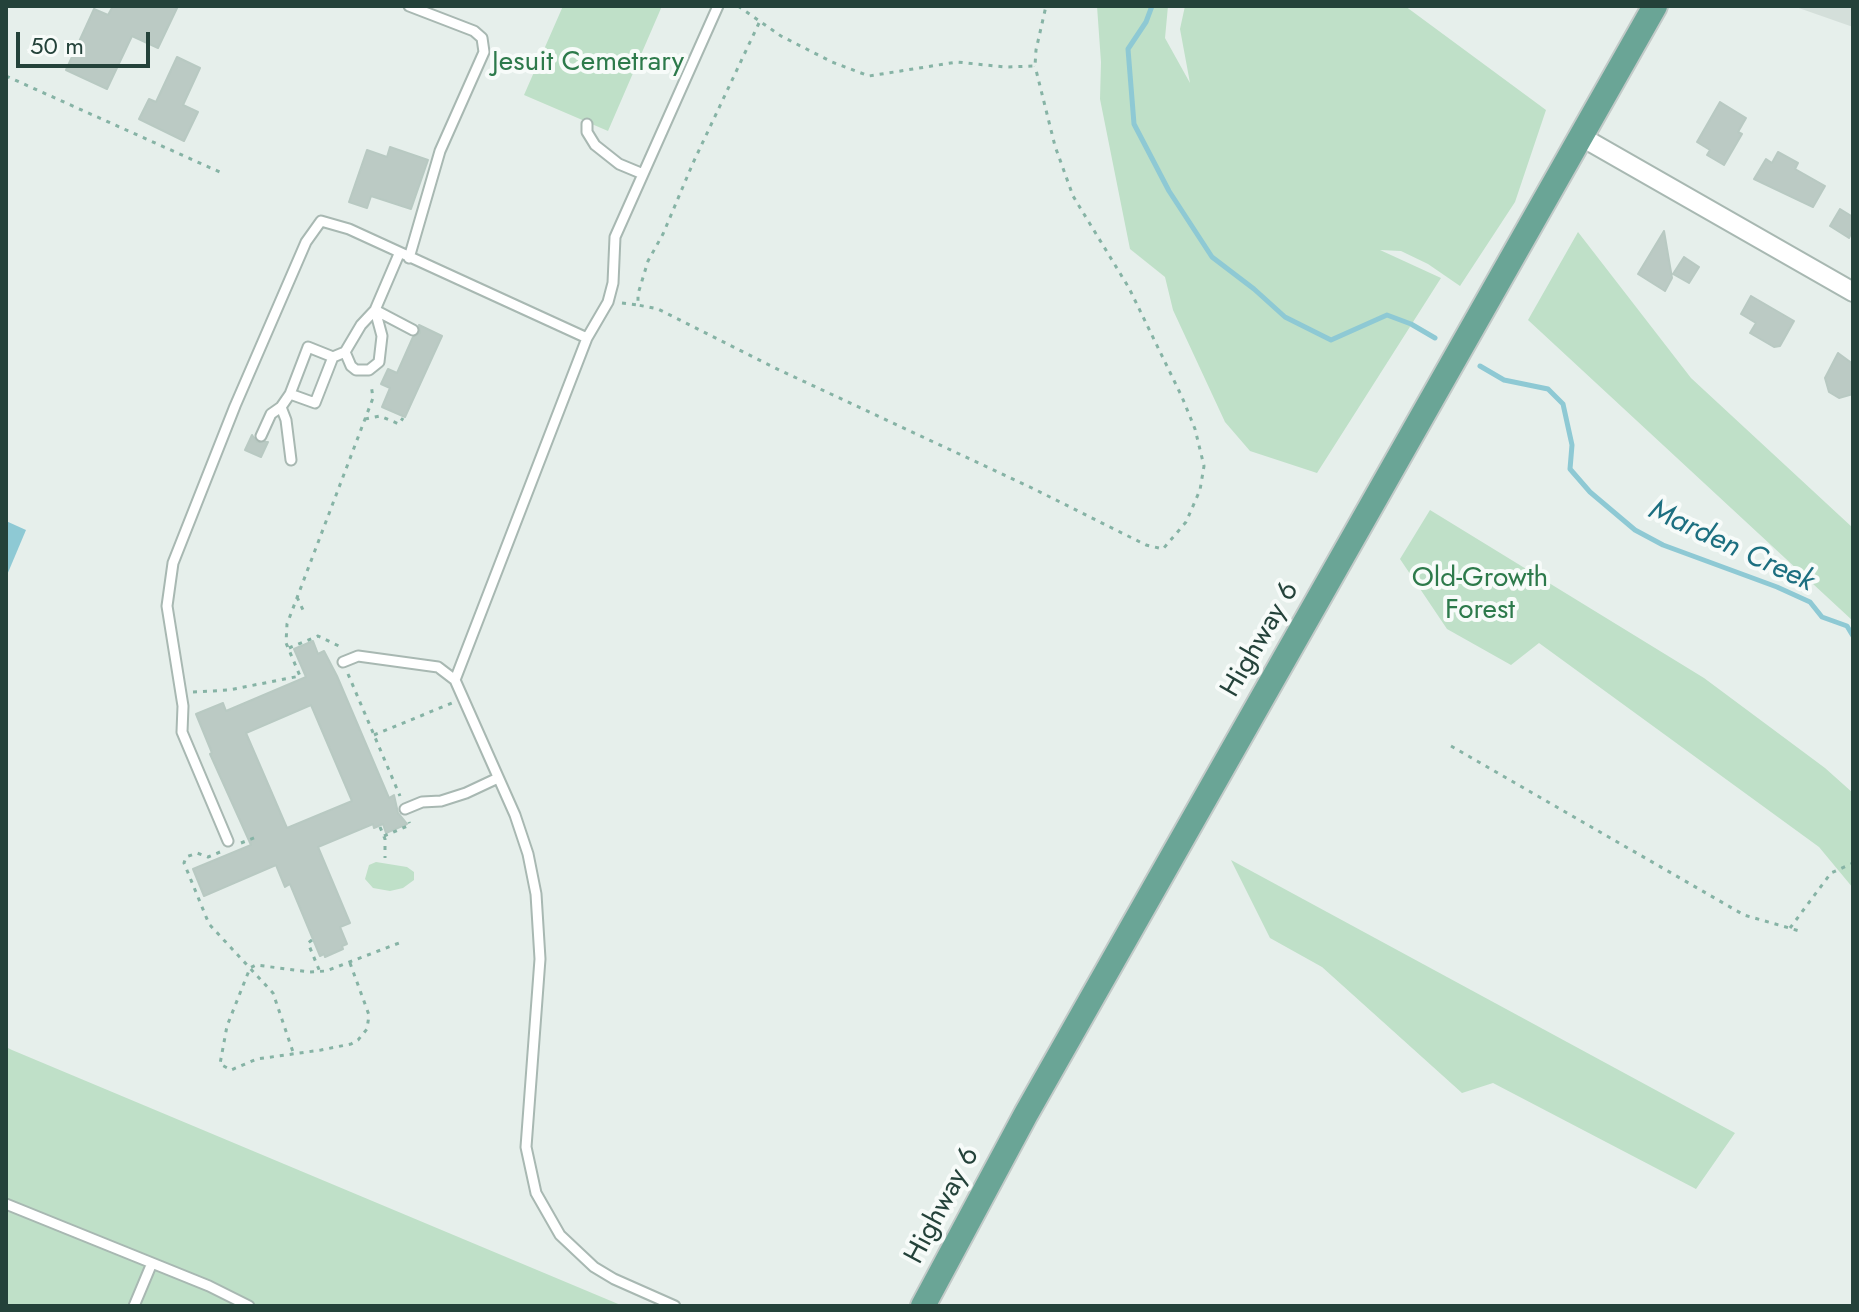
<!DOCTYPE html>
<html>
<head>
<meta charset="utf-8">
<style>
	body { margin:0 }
	#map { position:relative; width:1859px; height:1312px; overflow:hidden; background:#e6efeb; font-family:Jost,sans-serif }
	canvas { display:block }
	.frame { position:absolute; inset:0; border:8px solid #24423a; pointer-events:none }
	.scale { position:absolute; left:16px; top:32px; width:134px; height:36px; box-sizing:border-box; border:4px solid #24423a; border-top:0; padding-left:10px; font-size:24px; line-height:28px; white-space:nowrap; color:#24423a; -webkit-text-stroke:6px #f7fbf9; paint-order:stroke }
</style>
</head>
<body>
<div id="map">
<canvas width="1859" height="1312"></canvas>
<div class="frame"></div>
<div class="scale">50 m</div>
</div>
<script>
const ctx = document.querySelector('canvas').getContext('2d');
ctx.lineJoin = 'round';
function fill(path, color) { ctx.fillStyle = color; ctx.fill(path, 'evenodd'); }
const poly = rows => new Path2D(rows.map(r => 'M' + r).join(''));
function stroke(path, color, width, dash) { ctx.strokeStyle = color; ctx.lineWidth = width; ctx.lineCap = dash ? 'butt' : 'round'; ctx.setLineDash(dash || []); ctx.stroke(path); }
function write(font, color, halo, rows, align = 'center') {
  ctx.font = font + ' Jost,sans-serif'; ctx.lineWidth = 8; ctx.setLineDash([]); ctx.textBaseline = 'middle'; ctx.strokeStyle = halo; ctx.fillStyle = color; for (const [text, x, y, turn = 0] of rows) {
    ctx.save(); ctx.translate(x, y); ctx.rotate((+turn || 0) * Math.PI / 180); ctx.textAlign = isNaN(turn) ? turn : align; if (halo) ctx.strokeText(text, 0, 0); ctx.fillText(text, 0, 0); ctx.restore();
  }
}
fill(poly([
	[1793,6,1853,6,1853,27]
]), '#d4dfda');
fill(poly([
	[563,6,662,6,608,131,524,95],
	[1097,6,1168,6,1165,38,1190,83,1180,29,1185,6,1405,6,1546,110,1515,202,1460,286,1428,264,1401,251,1380,250,1441,278,1317,473,1250,451,1225,422,1173,310,1165,277,1130,249,1100,99,1101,62],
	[1578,232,1691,378,1853,528,1853,621,1528,320],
	[1430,510,1704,678,1825,768,1853,793,1853,888,1819,847,1539,643,1511,665,1447,629,1400,559],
	[1231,860,1735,1133,1696,1189,1493,1083,1462,1093,1322,967,1270,938],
	[376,862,407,867,414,872,414,880,403,888,390,891,373,888,365,879,369,865],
	[6,1047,12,1050,623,1306,6,1306]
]), '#bfe0c8');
fill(poly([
	[6,521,26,530,7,575,6,575]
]), '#8ec9d4');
stroke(poly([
	[1152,6,1146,22,1128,49,1134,124,1169,191,1212,257,1254,289,1285,317,1331,340,1387,315,1411,324,1435,338],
	[1480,366,1504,380,1548,389,1563,404,1572,445,1570,469,1590,492,1635,530,1663,545,1777,587,1810,602,1822,617,1847,626,1853,636]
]), '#8ec9d4', 5);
const building = poly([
	[113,6,178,6,158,48,132,36,107,89,66,70,94,9,108,15,113,6],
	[177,57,200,68,183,105,198,112,184,141,139,119,149,99,156,102,177,57],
	[1720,102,1746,118,1738,132,1742,134,1724,165,1707,155,1710,150,1697,142,1720,102],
	[390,147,428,160,411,209,371,196,367,208,349,202,367,150,387,157,390,147],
	[1778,152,1798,163,1795,169,1825,186,1813,207,1754,179,1766,159,1772,163,1778,152],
	[1840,209,1853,217,1853,229,1849,238,1830,226,1840,209],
	[1664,231,1672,278,1665,291,1638,274,1664,231],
	[1684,257,1699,267,1689,283,1673,274,1684,257],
	[1751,296,1794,321,1780,346,1774,347,1750,333,1756,323,1741,314,1751,296],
	[419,325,442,336,405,417,382,407,390,388,381,384,388,369,397,373,413,337,420,333,419,325],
	[1838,353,1853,364,1853,394,1839,398,1829,392,1825,378,1838,353],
	[252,435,257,442,268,442,261,457,245,450,252,435],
	[313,641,318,654,324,651,337,676,389,798,394,795,398,813,407,824,386,833,383,824,374,828,373,824,318,847,350,923,340,927,347,944,342,946,343,949,325,957,324,954,320,956,290,884,285,887,276,865,204,896,193,869,251,845,210,754,212,753,196,714,223,703,226,711,306,677,294,649,313,641],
	[311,705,352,801,287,828,246,733,311,705]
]);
fill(building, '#bbcac4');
stroke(building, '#b8c9c2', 2);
const service = poly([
	[587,124,587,132,595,145,619,164,643,174],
	[409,258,440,151,484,52,482,38,474,31,409,6],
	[375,310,413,330],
	[345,352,351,366,356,370,369,370,379,362,382,336,375,310],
	[333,357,308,347,290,394,315,403,333,357,345,352,361,325,375,310,399,254],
	[281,407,286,420,291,460],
	[261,436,271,414,281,407,290,394],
	[343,662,358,656,438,667,455,680],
	[405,809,422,802,441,801,466,793,498,778],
	[228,841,182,732,183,706,167,606,173,563,235,406,306,242,321,221,349,229,587,338],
	[6,1204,209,1286,249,1306],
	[134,1306,152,1263],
	[675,1306,614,1279,594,1267,560,1235,536,1193,526,1147,540,959,536,894,528,854,515,815,455,680,587,338,608,302,613,283,615,237,718,6]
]);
const minor = poly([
	[1580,136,1853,292]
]);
const primary = poly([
	[923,1306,1026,1114,1655,6]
]);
stroke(service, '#a8b8b2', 13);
stroke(minor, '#a8b8b2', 22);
stroke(primary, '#c2cac8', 28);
stroke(poly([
	[738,6,781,36,832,62,869,76,957,62,1005,67,1035,66,1036,50,1046,6],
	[759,23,693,163,663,234,648,261,638,294,638,305,658,309,773,367,1032,488,1146,545,1163,549,1186,522,1200,490,1204,466,1195,429,1182,397,1129,288,1073,196,1055,146,1035,66],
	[6,76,222,173],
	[622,303,638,305],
	[365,419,380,416,399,424,403,418],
	[297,597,303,610],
	[289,648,318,636,341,647],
	[348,674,400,796],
	[193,692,229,690,300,676,286,643,287,624,373,398,371,384],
	[374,735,452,703],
	[1451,746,1744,915,1803,932],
	[380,827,385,839,385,858],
	[384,836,410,825,409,822],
	[241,843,256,837],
	[220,852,208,857,197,853,186,857,184,863,209,924,273,993,293,1052],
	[1790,928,1831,873,1853,863],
	[312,940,308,943,320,972],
	[350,963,369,1015,367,1029,358,1040,351,1044,321,1050,257,1059,231,1070,220,1064,227,1026,250,968,256,965,310,972,326,971,399,943]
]), '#86b3a5', 3, [4, 6]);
stroke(service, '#fff', 9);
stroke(minor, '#fff', 18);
stroke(primary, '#6aa596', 24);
write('28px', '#2d7a4b', '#f7fbf9', [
	["Jesuit Cemetrary",588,63],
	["Old-Growth",1480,579],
	["Forest",1480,611]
]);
write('28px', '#24423a', '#f7fbf9', [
	["Highway 6",1261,640,-60],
	["Highway 6",943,1206,-62]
]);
write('italic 30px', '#1c6f80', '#f7fbf9', [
	["Marden Creek",1731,547,25]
]);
</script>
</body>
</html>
